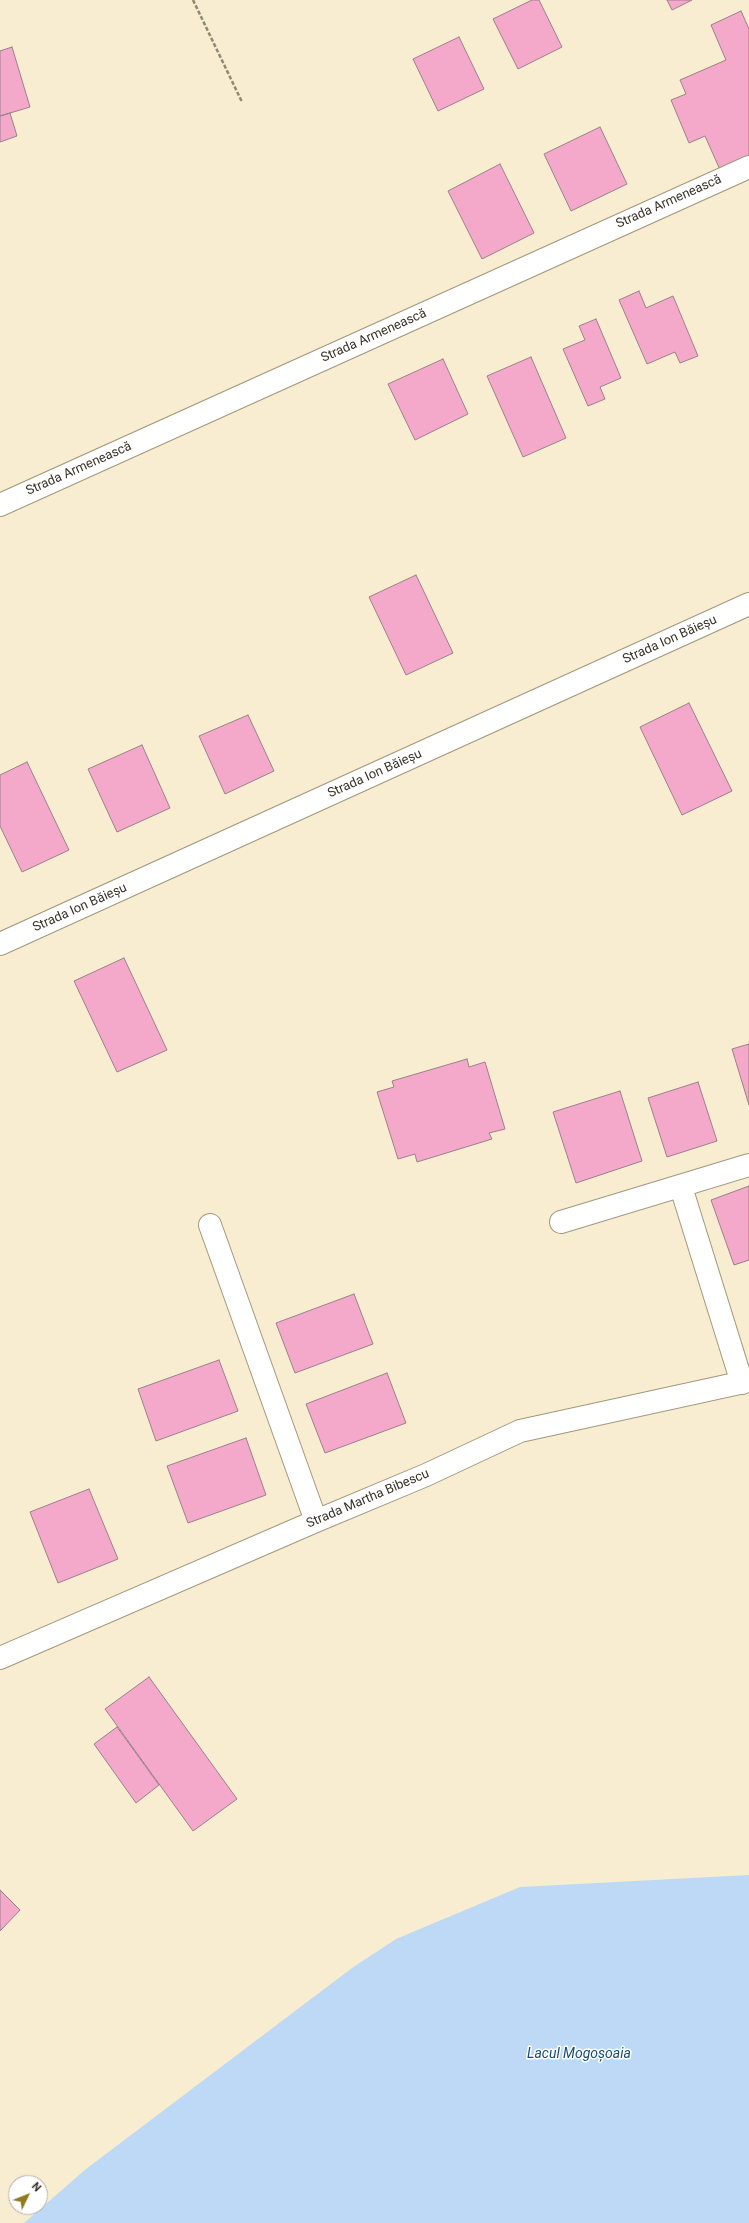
<!DOCTYPE html>
<html>
<head>
<meta charset="utf-8">
<style>
	body { margin:0 }
	#map { position:relative; width:749px; height:2223px; overflow:hidden; background:#f8edd0; font-family:Roboto,sans-serif }
	canvas { display:block }
	.north { position:absolute; left:8px; top:2175px; width:40px; height:40px; box-sizing:border-box; background:#fff; border:1px solid #afada9; border-radius:50%; rotate:47deg; font-size:11px; font-weight:700; line-height:16px; text-align:center; color:#373328 }
	.north::after { content:''; display:block; margin:auto; width:14px; height:18px; background:#91791f; clip-path:polygon(50% 0,100% 100%,50% 72%,0 100%) }
</style>
</head>
<body>
<div id="map">
<canvas width="749" height="2223"></canvas>
<div class="north">N</div>
</div>
<script>
const ctx = document.querySelector('canvas').getContext('2d');
ctx.lineJoin = 'round';
function fill(path, color) { ctx.fillStyle = color; ctx.fill(path, 'evenodd'); }
const poly = rows => new Path2D(rows.map(r => 'M' + r).join(''));
function stroke(path, color, width, dash) { ctx.strokeStyle = color; ctx.lineWidth = width; ctx.lineCap = dash ? 'butt' : 'round'; ctx.setLineDash(dash || []); ctx.stroke(path); }
function write(font, color, halo, rows, align = 'center') {
  ctx.font = font + ' Roboto,sans-serif'; ctx.lineWidth = 3; ctx.setLineDash([]); ctx.textBaseline = 'middle'; ctx.strokeStyle = halo; ctx.fillStyle = color; for (const [text, x, y, turn = 0] of rows) {
    ctx.save(); ctx.translate(x, y); ctx.rotate((+turn || 0) * Math.PI / 180); ctx.textAlign = isNaN(turn) ? turn : align; if (halo) ctx.strokeText(text, 0, 0); ctx.fillText(text, 0, 0); ctx.restore();
  }
}
fill(poly([
	[749,1875,749,2223,24,2223,86,2169,352,1968,396,1939,520,1887]
]), '#bdd9f5');
const building = poly([
	[532,0,539,0,562,47,518,69,493,19,532,0],
	[667,0,692,0,672,10,667,0],
	[741,11,749,29,749,160,721,172,705,136,689,143,671,100,686,94,680,80,726,60,711,25,741,11],
	[459,37,484,89,438,111,413,59,459,37],
	[12,47,30,107,0,116,0,51,12,47],
	[10,113,17,136,0,142,0,116,10,113],
	[600,127,627,184,571,211,544,154,600,127],
	[500,164,534,233,482,259,448,191,500,164],
	[639,291,646,308,673,296,698,356,680,363,675,352,647,364,619,300,639,291],
	[596,319,621,378,600,387,605,399,588,406,563,349,585,340,579,326,596,319],
	[531,357,566,438,523,457,487,376,531,357],
	[443,359,468,414,415,440,388,384,443,359],
	[416,575,453,653,406,675,369,597,416,575],
	[689,703,732,791,682,815,640,727,689,703],
	[248,715,274,771,225,794,199,736,248,715],
	[142,745,170,808,117,832,88,769,142,745],
	[27,762,69,850,22,872,0,826,0,775,27,762],
	[124,958,167,1050,117,1072,74,981,124,958],
	[749,1044,749,1105,732,1049,749,1044],
	[467,1059,469,1067,485,1062,505,1129,489,1133,492,1139,417,1162,415,1154,398,1159,377,1092,394,1087,392,1081,467,1059],
	[698,1082,717,1141,667,1157,648,1098,698,1082],
	[620,1091,642,1161,576,1183,553,1112,620,1091],
	[749,1186,749,1260,734,1265,711,1200,749,1186],
	[354,1294,373,1344,295,1373,276,1323,354,1294],
	[219,1360,238,1411,156,1441,138,1389,219,1360],
	[387,1373,406,1423,325,1453,306,1404,387,1373],
	[246,1438,266,1495,188,1523,167,1466,246,1438],
	[89,1489,118,1559,58,1583,30,1512,89,1489],
	[149,1677,237,1799,193,1831,105,1709,149,1677],
	[117,1727,159,1785,136,1803,94,1744,117,1727],
	[0,1890,20,1910,0,1931,0,1890]
]);
fill(building, '#f5a9ca');
stroke(building, '#9c7f8b', 1);
const minor = poly([
	[0,505,749,167],
	[0,944,749,604],
	[681,1187,742,1383],
	[561,1222,749,1165],
	[210,1225,316,1521],
	[0,1658,316,1521,426,1475,520,1431,749,1381]
]);
stroke(minor, '#a3987d', 24);
stroke(poly([
	[193,0,242,102]
]), '#8f8875', 2.5, [4, 2]);
stroke(minor, '#fff', 22);
write('13px', '#373328', '#fff', [
	["Strada Armenească",669,202,-24],
	["Strada Armenească",374,336,-24],
	["Strada Armenească",79,469,-24],
	["Strada Ion Băieșu",670,640,-24],
	["Strada Ion Băieșu",375,774,-24],
	["Strada Ion Băieșu",80,908,-24],
	["Strada Martha Bibescu",368,1499,-23]
]);
write('italic 14px', '#174a76', '#fff', [
	["Lacul Mogoșoaia",579,2054]
]);
</script>
</body>
</html>
